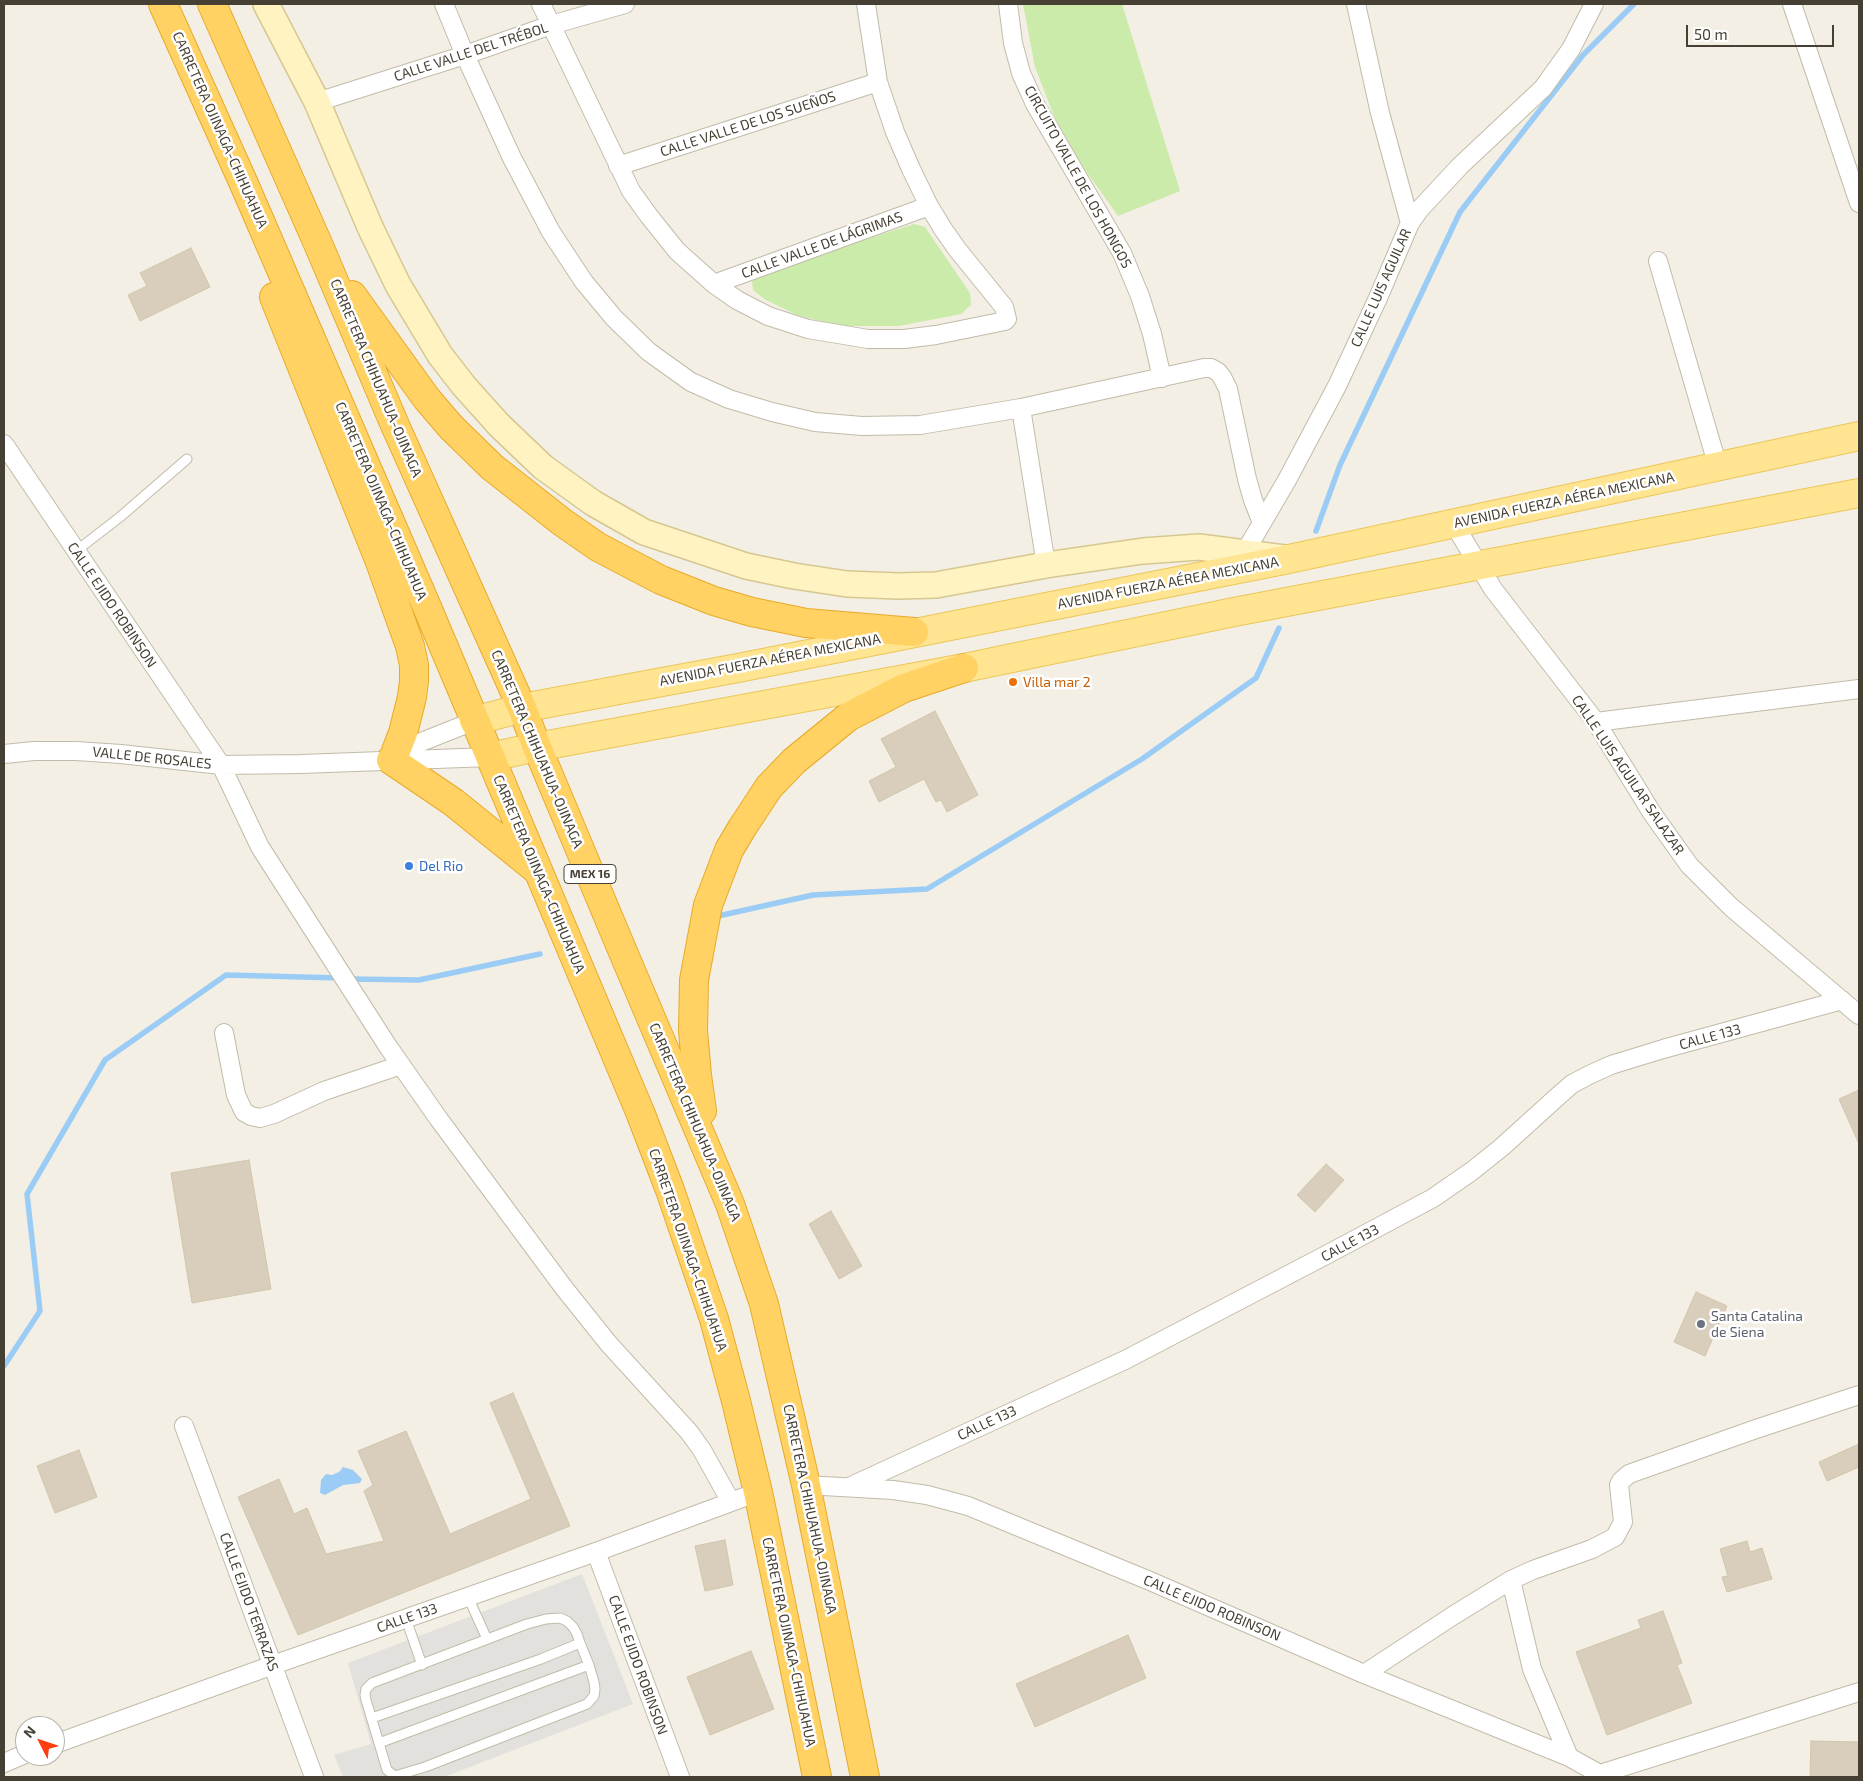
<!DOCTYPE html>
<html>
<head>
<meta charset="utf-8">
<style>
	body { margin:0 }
	#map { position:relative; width:1863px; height:1781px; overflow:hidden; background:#f3efe4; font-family:"Exo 2",sans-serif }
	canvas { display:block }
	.frame { position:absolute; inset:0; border:5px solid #463f33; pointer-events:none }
	.north { position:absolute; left:15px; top:1716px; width:50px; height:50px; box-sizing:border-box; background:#fff; border:1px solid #b5b2ad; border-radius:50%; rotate:311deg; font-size:14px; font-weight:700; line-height:20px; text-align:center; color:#463f33 }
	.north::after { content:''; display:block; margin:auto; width:18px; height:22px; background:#ff3e0f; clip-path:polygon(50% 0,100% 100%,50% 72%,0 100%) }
	.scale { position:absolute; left:1686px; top:25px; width:148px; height:22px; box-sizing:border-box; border:2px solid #463f33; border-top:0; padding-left:6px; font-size:15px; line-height:18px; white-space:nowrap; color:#463f33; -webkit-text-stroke:4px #fff; paint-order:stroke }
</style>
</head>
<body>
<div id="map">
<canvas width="1863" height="1781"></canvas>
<div class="frame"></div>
<div class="north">N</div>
<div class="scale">50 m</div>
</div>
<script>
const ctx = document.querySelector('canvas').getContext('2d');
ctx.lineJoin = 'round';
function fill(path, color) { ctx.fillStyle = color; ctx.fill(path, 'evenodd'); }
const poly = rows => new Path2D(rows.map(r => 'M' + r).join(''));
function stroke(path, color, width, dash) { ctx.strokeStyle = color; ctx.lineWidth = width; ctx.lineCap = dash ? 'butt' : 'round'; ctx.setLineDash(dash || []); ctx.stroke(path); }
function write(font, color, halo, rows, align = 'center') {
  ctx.font = font + ' "Exo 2",sans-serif'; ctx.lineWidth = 5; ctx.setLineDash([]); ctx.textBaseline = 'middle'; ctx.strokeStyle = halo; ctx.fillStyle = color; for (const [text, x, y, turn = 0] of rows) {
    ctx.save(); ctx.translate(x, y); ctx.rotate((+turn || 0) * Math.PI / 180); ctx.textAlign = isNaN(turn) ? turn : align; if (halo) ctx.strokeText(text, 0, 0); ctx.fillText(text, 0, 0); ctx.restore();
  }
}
fill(poly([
	[1023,4,1122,4,1180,191,1118,216,1081,164,1054,116,1035,67],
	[914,224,925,227,970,293,971,305,961,314,899,326,838,326,797,315,764,299,753,290,752,282,759,273]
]), '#caeba9');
fill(poly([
	[582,1574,633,1704,444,1777,343,1777,334,1755,371,1744,348,1663]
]), '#e3e1dd');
fill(poly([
	[343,1467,353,1470,362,1479,360,1483,343,1485,325,1495,320,1493,321,1480,326,1474,332,1475,339,1472]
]), '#9bccf5');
stroke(poly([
	[1316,531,1340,465,1460,212,1583,55,1634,4],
	[718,916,813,895,927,889,1142,759,1256,678,1279,628],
	[349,979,419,980,540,954],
	[4,1366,40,1311,27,1194,105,1060,226,975,340,978]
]), '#9bccf5', 5.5);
const building = poly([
	[191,248,210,287,140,321,128,295,147,286,140,273,191,248],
	[935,711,978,795,947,812,941,800,936,802,924,779,879,802,869,781,896,767,881,739,935,711],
	[1859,1090,1859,1144,1839,1099,1859,1090],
	[249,1160,271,1289,192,1303,171,1173,249,1160],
	[1326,1164,1344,1180,1315,1212,1297,1195,1326,1164],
	[831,1211,862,1266,839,1279,809,1224,831,1211],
	[1696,1292,1727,1306,1705,1356,1674,1342,1696,1292],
	[513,1393,570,1526,298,1635,238,1497,279,1479,294,1514,307,1508,326,1554,384,1541,364,1491,373,1485,358,1451,406,1431,450,1534,531,1499,490,1403,513,1393],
	[1859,1444,1859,1467,1827,1481,1819,1462,1859,1444],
	[79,1450,97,1497,55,1513,37,1466,79,1450],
	[725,1540,733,1585,705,1591,695,1546,725,1540],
	[1747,1541,1750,1552,1762,1548,1772,1579,1727,1592,1722,1577,1728,1576,1720,1549,1747,1541],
	[1663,1611,1682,1663,1677,1665,1692,1703,1607,1735,1576,1652,1641,1628,1638,1620,1663,1611],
	[1128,1635,1146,1678,1035,1727,1016,1684,1128,1635],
	[751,1651,774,1709,710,1735,687,1677,751,1651],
	[1811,1741,1859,1742,1859,1777,1810,1777,1811,1741]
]);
fill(building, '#d9cebc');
stroke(building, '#d1c4ab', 1);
const lane = poly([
	[76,551,120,517,187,459],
	[468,1597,487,1639],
	[406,1619,422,1665],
	[580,1643,589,1665,594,1682,595,1689,594,1696,587,1704,425,1767,395,1776,387,1770,379,1743,589,1665],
	[372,1718,541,1659,580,1643,577,1634,573,1627,567,1621,560,1618,546,1619,527,1624,372,1683,366,1689,365,1695,366,1700,379,1743]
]);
const street = poly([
	[444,4,465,55,512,158,551,232,584,282,614,318,649,352,691,382,729,399,772,412,815,422,862,426,920,425,1021,408,1204,368,1211,368,1218,372,1222,377,1228,389,1247,479,1253,500,1262,523],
	[541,4,631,191,649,216,677,251,714,284,737,300,768,316,808,329,868,339,904,339,936,335,1005,321,1007,319,1004,307,957,249,943,229,929,206,911,169,895,132,878,82,866,4],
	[1008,4,1013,43,1021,73,1035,104,1122,253,1140,296,1152,334,1162,378],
	[1792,4,1859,203],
	[317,102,465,55,551,25,625,4],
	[618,166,878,82],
	[1410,223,1420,209,1460,166,1543,88,1571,49,1594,4],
	[1658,261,1718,467],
	[714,284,929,206],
	[1021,408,1046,565],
	[4,444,221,765,260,847,387,1045,438,1118,564,1288,608,1343,689,1432,702,1450,731,1502],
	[1454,524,1493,589,1596,722,1652,813,1689,865,1731,907,1859,1015],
	[1245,552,1287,480,1337,386,1378,298,1410,223,1380,113,1356,4],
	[1596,722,1859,689],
	[4,754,34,751,76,751,121,754,221,765,301,764,490,757],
	[391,754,474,721],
	[224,1033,236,1095,244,1112,251,1116,260,1118,274,1114,324,1091,401,1065],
	[184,1426,314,1777],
	[806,1485,893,1490,927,1495,968,1506,1150,1581,1364,1674,1569,1757,1605,1777],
	[849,1487,1125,1360,1328,1254,1433,1198,1472,1171,1502,1147,1556,1098,1572,1084,1589,1075,1611,1065,1663,1049,1842,1000],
	[596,1552,680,1777],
	[1511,1580,1532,1669,1569,1757],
	[1364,1674,1454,1615,1511,1580,1533,1570,1592,1549,1615,1537,1623,1522,1619,1485,1621,1481,1629,1474,1756,1429,1859,1395],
	[55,1744,273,1665,596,1552,758,1492],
	[4,1763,25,1754],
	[1600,1774,1859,1692]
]);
const secondary = poly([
	[266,4,317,102,370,227,398,285,440,355,464,386,499,425,543,467,593,503,644,532,746,566,794,576,847,584,898,586,936,585,1046,565,1143,551,1199,547,1284,558]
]);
const primary = poly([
	[474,721,522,708,738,668,1289,559,1859,436],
	[490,757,537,747,964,668,1234,612,1859,493]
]);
const highway = poly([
	[163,4,244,184,427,607,640,1112,670,1190,714,1319,736,1401,758,1492,817,1777],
	[212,4,319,246,394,423,522,708,537,747,623,952,730,1204,764,1304,806,1485,865,1777],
	[352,295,427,399,451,427,492,467,562,522,598,547,661,580,714,601,752,612,806,623,914,632],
	[274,297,380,562,410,646,414,665,414,681,412,697,403,733,396,751],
	[391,760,453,802,536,869],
	[702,1111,697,1075,693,1031,694,980,708,905,729,850,742,828,769,787,794,761,848,717,904,688,964,668]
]);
stroke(lane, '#c2bba9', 11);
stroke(street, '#c2bba9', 20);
stroke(secondary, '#d6c790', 28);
stroke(primary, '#ecc659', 30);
stroke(highway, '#e8aa29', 30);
stroke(lane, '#fff', 9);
stroke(street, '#fff', 18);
stroke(secondary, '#fff3c2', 25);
stroke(primary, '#ffe491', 28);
stroke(highway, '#ffd263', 28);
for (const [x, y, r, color] of [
	[1013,682,5,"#e8710a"],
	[409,866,5,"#3f7fe0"],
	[1701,1324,5,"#6b7280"]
]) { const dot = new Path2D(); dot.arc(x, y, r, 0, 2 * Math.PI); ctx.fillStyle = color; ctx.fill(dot); stroke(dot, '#fff', 2); }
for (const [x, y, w] of [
	[590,874,52]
]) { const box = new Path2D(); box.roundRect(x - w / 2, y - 9.5, w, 19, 4); ctx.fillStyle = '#fff'; ctx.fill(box); stroke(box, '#463f33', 1); }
write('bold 12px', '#463f33', null, [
	["MEX 16",590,874]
]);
write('14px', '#463f33', '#fff', [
	["CALLE VALLE DEL TRÉBOL",471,52,-18],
	["CALLE VALLE DE LOS SUEÑOS",748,124,-18],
	["CARRETERA OJINAGA-CHIHUAHUA",220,130,66],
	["CIRCUITO VALLE DE LOS HONGOS",1078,177,61],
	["CALLE VALLE DE LÁGRIMAS",822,245,-20],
	["CALLE LUIS AGUILAR",1381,288,-66],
	["CARRETERA CHIHUAHUA-OJINAGA",376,378,67],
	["AVENIDA FUERZA AÉREA MEXICANA",1564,500,-12],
	["CARRETERA OJINAGA-CHIHUAHUA",381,501,67],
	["AVENIDA FUERZA AÉREA MEXICANA",1168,583,-11],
	["CALLE EJIDO ROBINSON",112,605,56],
	["AVENIDA FUERZA AÉREA MEXICANA",770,660,-11],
	["CARRETERA CHIHUAHUA-OJINAGA",537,749,67],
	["VALLE DE ROSALES",152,758,6],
	["CALLE LUIS AGUILAR SALAZAR",1628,775,56],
	["CARRETERA OJINAGA-CHIHUAHUA",539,874,67],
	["CALLE 133",1710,1037,-15],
	["CARRETERA CHIHUAHUA-OJINAGA",695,1122,67],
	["CALLE 133",1350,1243,-28],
	["CARRETERA OJINAGA-CHIHUAHUA",688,1250,71],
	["CALLE 133",987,1423,-25],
	["CARRETERA CHIHUAHUA-OJINAGA",810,1509,78],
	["CALLE EJIDO TERRAZAS",249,1602,70],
	["CALLE EJIDO ROBINSON",1212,1608,23],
	["CALLE 133",407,1618,-19],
	["CARRETERA OJINAGA-CHIHUAHUA",789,1642,78],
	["CALLE EJIDO ROBINSON",638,1665,70]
]);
write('14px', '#c56008', '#fff', [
	["Villa mar 2",1023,682]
], 'left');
write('14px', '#366cbe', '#fff', [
	["Del Rio",419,866]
], 'left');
write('14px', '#5b616d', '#fff', [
	["Santa Catalina",1711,1316],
	["de Siena",1711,1332]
], 'left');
</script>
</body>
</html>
